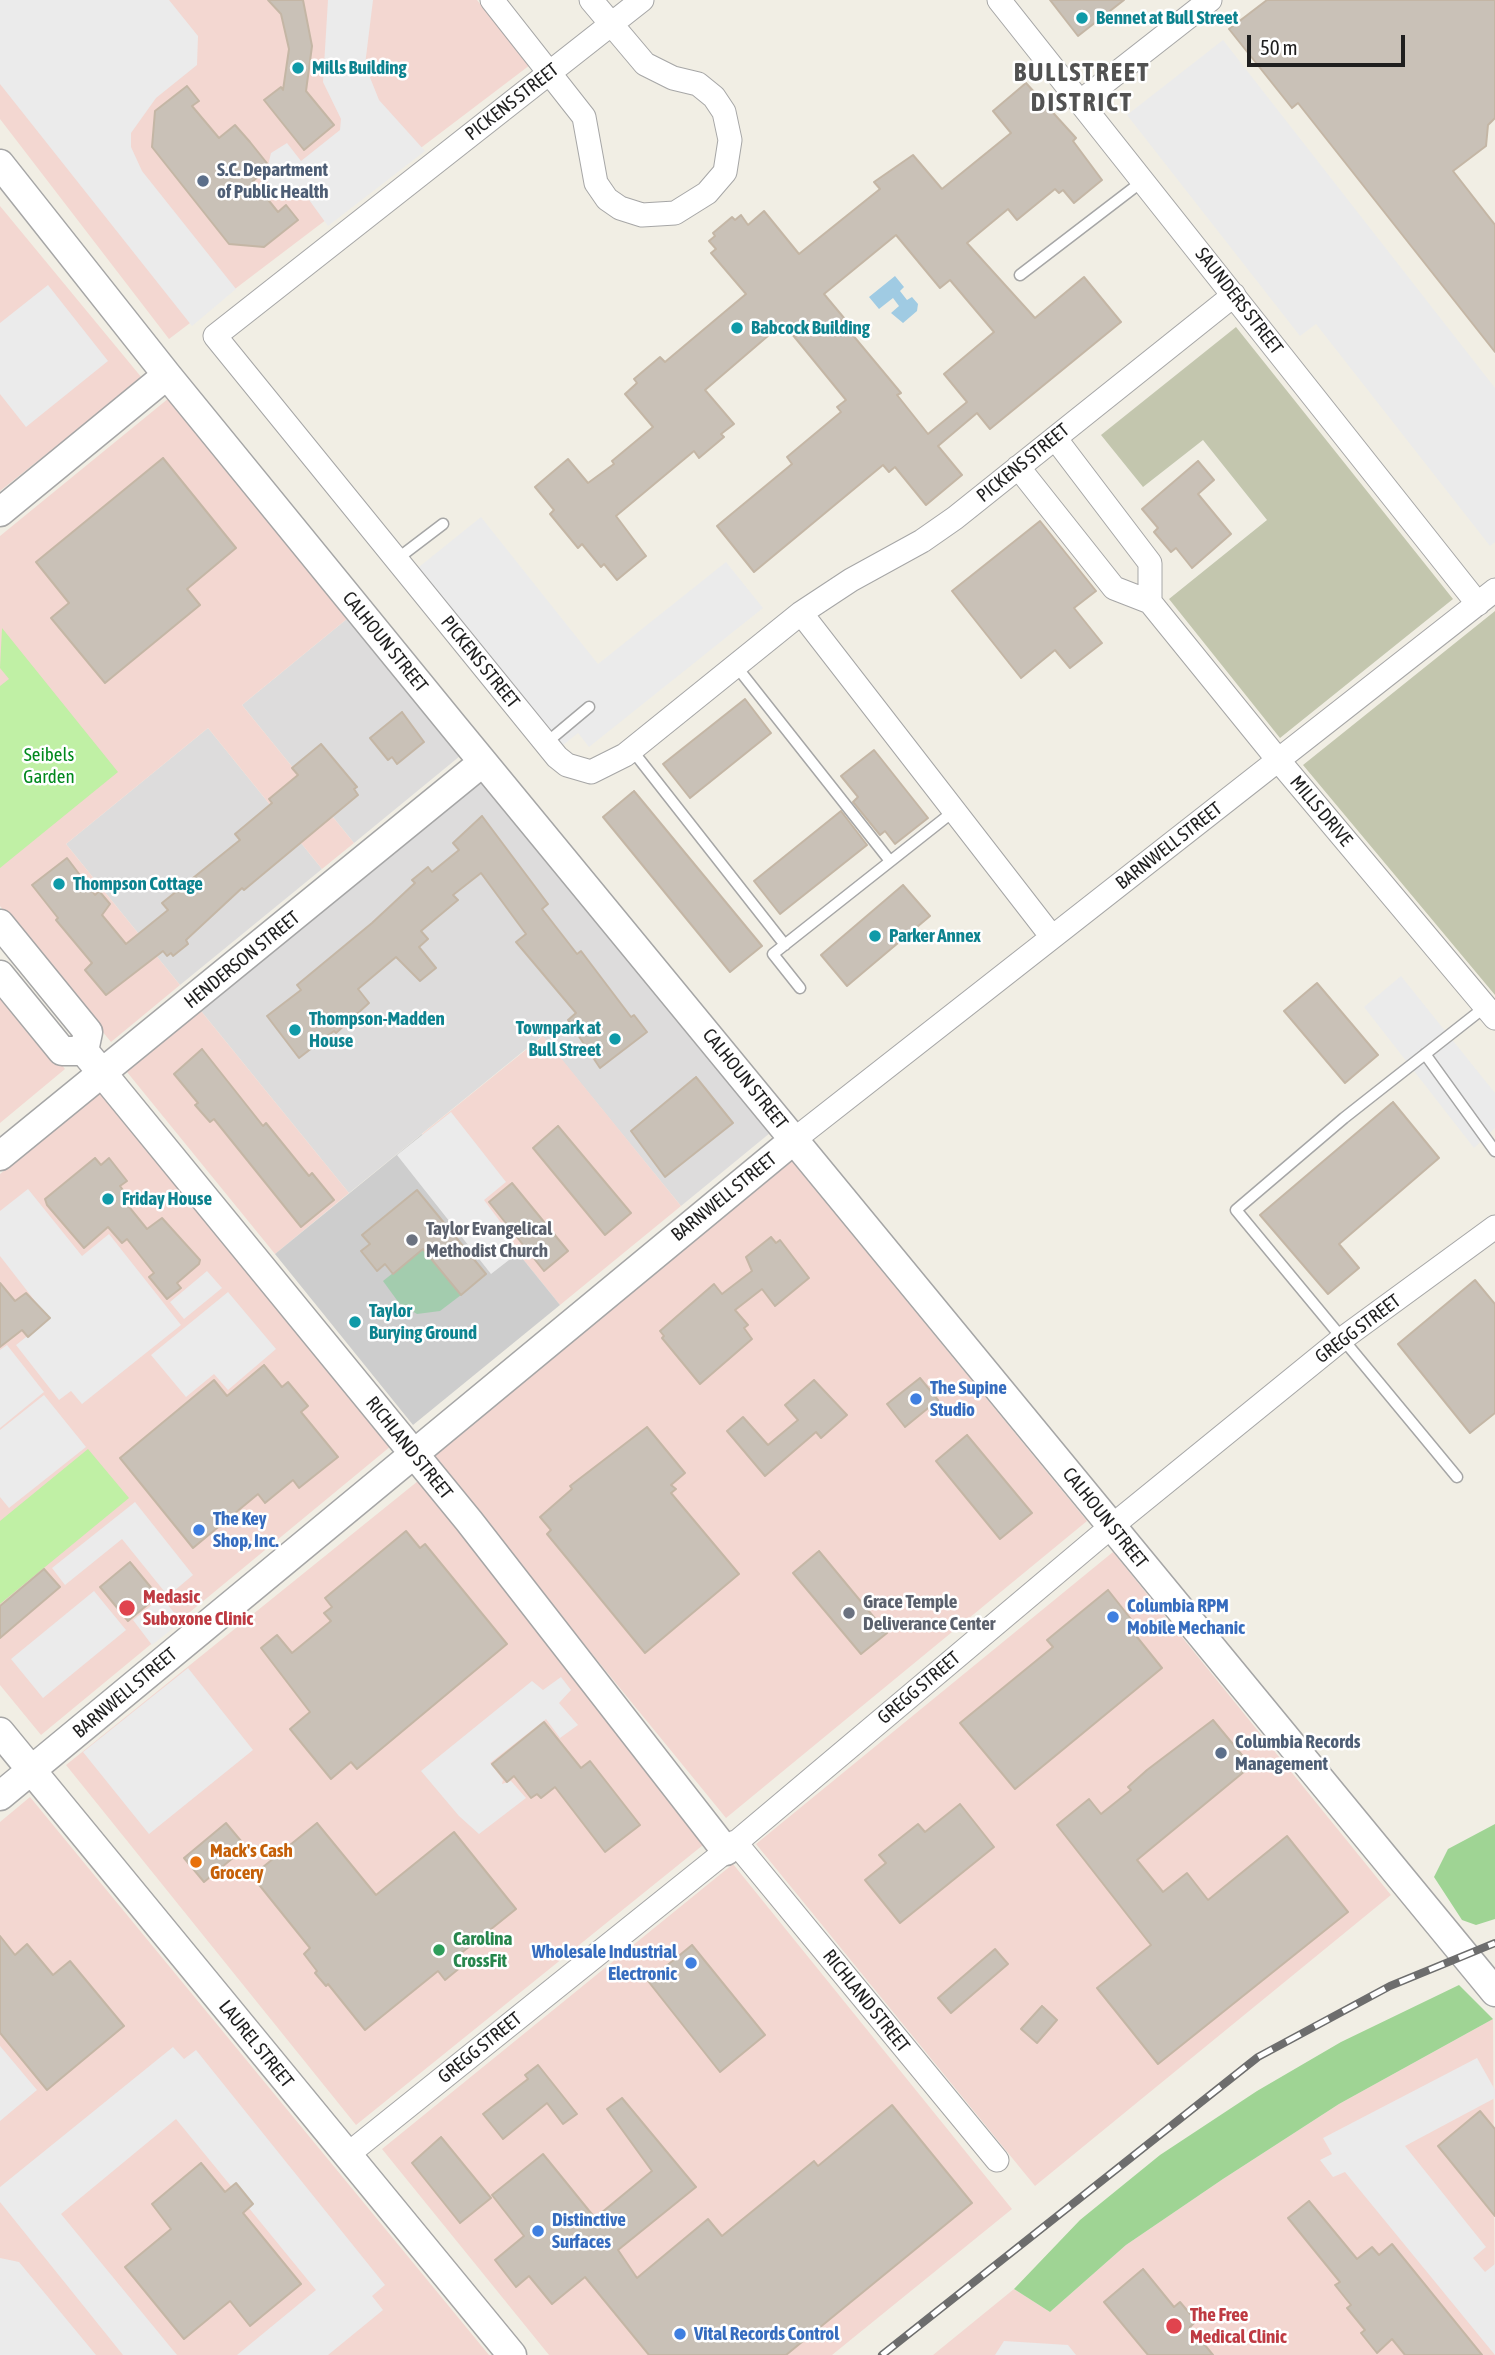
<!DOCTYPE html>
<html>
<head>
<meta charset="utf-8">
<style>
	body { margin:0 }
	#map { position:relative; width:1495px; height:2355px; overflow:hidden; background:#f1eee4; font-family:"Asap Condensed",sans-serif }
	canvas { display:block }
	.scale { position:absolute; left:1247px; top:35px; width:158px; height:32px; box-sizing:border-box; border:4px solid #1f1f1f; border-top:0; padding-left:9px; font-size:21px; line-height:24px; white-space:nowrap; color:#1f1f1f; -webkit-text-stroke:5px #fff; paint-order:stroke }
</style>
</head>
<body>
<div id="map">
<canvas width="1495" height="2355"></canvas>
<div class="scale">50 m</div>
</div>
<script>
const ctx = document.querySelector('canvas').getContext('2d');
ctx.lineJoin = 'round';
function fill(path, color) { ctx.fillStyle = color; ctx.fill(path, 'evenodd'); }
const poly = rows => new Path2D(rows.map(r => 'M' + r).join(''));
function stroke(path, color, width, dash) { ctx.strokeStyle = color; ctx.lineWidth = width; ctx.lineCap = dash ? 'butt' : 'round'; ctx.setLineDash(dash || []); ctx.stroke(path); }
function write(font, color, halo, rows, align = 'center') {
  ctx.font = font + ' "Asap Condensed",sans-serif'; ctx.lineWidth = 5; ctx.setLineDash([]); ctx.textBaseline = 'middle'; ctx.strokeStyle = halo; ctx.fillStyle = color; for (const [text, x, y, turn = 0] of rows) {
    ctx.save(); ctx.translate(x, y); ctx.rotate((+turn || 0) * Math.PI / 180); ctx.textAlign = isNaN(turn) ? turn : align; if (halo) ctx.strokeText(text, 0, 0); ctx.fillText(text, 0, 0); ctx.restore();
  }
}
fill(poly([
	[348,618,460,756,354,843,242,705],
	[208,728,322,869,180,985,66,844],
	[482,780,770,1133,681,1206,542,1036,349,1193,201,1011]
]), '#dddcdc');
fill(poly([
	[0,0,477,0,530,65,169,339,0,119],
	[0,206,142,378,0,491],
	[169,398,348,618,242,705,354,843,322,869,208,728,66,844,180,985,111,1042,0,906,0,536],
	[0,990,65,1069,0,1123],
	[201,1011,349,1193,275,1254,127,1072],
	[543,1036,681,1206,560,1305,422,1134],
	[99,1091,391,1446,41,1735,0,1685,0,1174],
	[792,1161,1087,1521,726,1818,432,1458],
	[418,1481,708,1841,356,2125,66,1765],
	[1113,1552,1391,1895,1035,2186,756,1844],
	[30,1797,489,2355,0,2355,0,1822],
	[733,1864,1012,2209,832,2355,549,2355,382,2149],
	[1493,2019,1495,2355,933,2355,1014,2289,1050,2312,1126,2245,1223,2179,1339,2104]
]), '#f3d7d1');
fill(poly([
	[422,1134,560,1305,413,1425,275,1254]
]), '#cdcdcd');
fill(poly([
	[1236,327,1453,599,1280,738,1169,599,1267,520,1203,440,1143,487,1101,435],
	[1495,611,1495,995,1303,765]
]), '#c3c6ae');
fill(poly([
	[2,628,118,772,0,868,0,686,9,679,0,668],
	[88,1449,129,1498,0,1604,0,1521]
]), '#c0f0a5');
fill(poly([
	[1495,1824,1495,1919,1476,1925,1462,1920,1434,1877,1448,1849],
	[1459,1985,1493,2019,1339,2104,1223,2179,1126,2245,1050,2312,1014,2289,1080,2220,1160,2155,1257,2091,1341,2042]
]), '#9fd494');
fill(poly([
	[423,1249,461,1295,440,1311,417,1314,399,1303,383,1281]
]), '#a3ccae');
fill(poly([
	[0,0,169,0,198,36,197,65,156,98,131,133,131,147,142,171,236,289,192,326,0,84],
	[328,0,373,0,365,65,379,100,425,151,328,226,299,186,282,201,265,178,271,153,287,143,301,161,340,130,341,119,323,82],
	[1223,40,1495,388,1495,542,1490,546,1316,324,1300,336,1127,115],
	[48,285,108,361,26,427,0,394,0,323],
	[481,517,598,664,726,562,763,608,589,747,578,733,557,750,414,571],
	[1401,976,1495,1093,1495,1128,1474,1148,1364,1007],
	[451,1112,506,1182,484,1200,505,1228,501,1232,518,1253,491,1274,397,1155],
	[28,1189,82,1256,109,1234,181,1325,82,1404,71,1391,59,1400,16,1345,49,1319,0,1256,0,1211],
	[207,1271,222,1288,184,1319,170,1302],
	[228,1292,276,1349,228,1390,214,1374,186,1397,151,1355],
	[7,1345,44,1392,0,1428,0,1350],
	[44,1395,86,1447,9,1508,0,1497,0,1430],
	[135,1502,193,1575,168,1596,122,1539,65,1585,52,1568],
	[94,1591,126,1630,43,1698,11,1659],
	[162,1597,181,1622,152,1645,133,1620],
	[188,1668,253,1750,149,1834,83,1752],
	[561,1677,571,1690,559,1703,578,1725,560,1738,546,1719,490,1763,503,1780,502,1784,511,1781,526,1798,479,1834,459,1816,421,1771,532,1681,543,1690],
	[0,2046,37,2090,0,2121],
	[173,2047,184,2059,196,2050,385,2285,372,2296,383,2310,328,2355,237,2355,316,2290,176,2119,61,2214,177,2355,123,2355,0,2202,0,2187],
	[1477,2058,1495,2090,1495,2098,1405,2146,1486,2247,1473,2258,1485,2272,1495,2264,1495,2355,1345,2172,1333,2177,1320,2160,1332,2154,1323,2138],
	[0,2258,19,2262,96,2355,0,2355],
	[1004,2341,1068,2345,1076,2355,995,2355]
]), '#ebebeb');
fill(poly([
	[895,276,904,287,900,291,907,300,912,297,918,304,917,311,903,323,891,313,899,306,893,298,879,309,869,297]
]), '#a0cbe3');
const building = poly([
	[268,0,303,0,312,46,306,91,334,125,304,150,264,100,281,87,283,90,289,49,281,14,268,0],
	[1050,0,1124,0,1078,36,1050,0],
	[1267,0,1495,0,1495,118,1488,125,1486,146,1453,171,1495,225,1495,352,1298,103,1292,108,1229,29,1267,0],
	[1026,83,1076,138,1073,141,1102,180,1074,203,1063,190,1059,193,1055,189,1017,220,1008,209,967,243,1035,318,1084,277,1121,322,990,429,977,413,938,446,962,475,926,505,895,467,889,472,883,465,754,572,717,526,792,464,787,457,841,412,837,407,846,400,783,323,705,390,734,424,721,434,724,437,699,458,694,451,616,516,646,556,617,580,604,564,601,567,582,544,578,548,550,514,554,510,535,487,568,459,588,483,614,464,612,461,653,427,625,394,637,383,634,379,660,357,665,362,746,294,711,253,716,249,709,241,715,236,713,233,732,217,735,220,741,215,748,225,764,211,799,254,880,189,874,182,913,155,942,189,1011,133,993,111,1026,83],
	[896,235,940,288,950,280,994,332,944,374,967,402,928,434,897,395,901,393,841,321,844,318,824,294,896,235],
	[187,86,199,101,192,106,219,138,235,125,250,142,270,167,253,181,278,212,286,205,298,220,264,247,229,244,152,147,155,111,187,86],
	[163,458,236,548,187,589,200,605,105,683,51,618,69,603,36,562,163,458],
	[1198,461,1214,480,1198,494,1231,534,1192,568,1176,548,1171,552,1154,532,1158,528,1142,509,1198,461],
	[1040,521,1096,591,1074,608,1102,643,1070,668,1055,650,1021,678,952,591,1040,521],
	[745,699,771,733,690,798,663,764,745,699],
	[402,712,424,742,397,764,392,757,388,760,370,738,402,712],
	[321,744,357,787,354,789,358,795,244,890,242,888,186,940,188,944,173,956,171,953,167,956,163,951,106,995,85,970,92,963,56,920,58,918,32,885,67,858,95,895,99,891,110,904,102,915,126,944,168,910,162,903,240,840,235,834,272,803,269,799,298,775,292,768,321,744],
	[874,750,928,818,895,844,885,831,880,835,853,802,858,797,841,776,874,750],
	[634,791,762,946,730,972,603,817,634,791],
	[841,811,867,845,780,914,754,881,841,811],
	[482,816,548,904,542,909,577,954,581,951,631,1017,634,1015,647,1032,600,1068,568,1020,576,1013,516,942,526,934,481,873,453,895,458,900,421,931,428,939,419,947,436,968,420,981,396,957,358,989,369,1003,336,1033,334,1031,299,1058,267,1016,301,990,297,985,372,923,415,883,412,880,428,867,432,872,459,850,453,843,482,816],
	[903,885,930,916,847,986,821,955,903,885],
	[1317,983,1378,1055,1345,1083,1284,1011,1317,983],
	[202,1049,263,1126,266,1123,309,1176,312,1173,334,1200,301,1227,214,1119,210,1122,195,1105,198,1103,174,1074,202,1049],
	[696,1077,733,1123,665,1177,631,1131,696,1077],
	[1393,1102,1439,1158,1339,1244,1359,1268,1328,1294,1260,1215,1393,1102],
	[558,1126,631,1213,605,1235,533,1148,558,1126],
	[95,1158,101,1165,109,1158,127,1181,120,1186,125,1193,121,1197,147,1229,162,1218,200,1260,199,1264,177,1283,181,1288,167,1299,149,1277,154,1273,127,1239,122,1243,108,1227,84,1248,47,1205,45,1199,95,1158],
	[512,1183,568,1251,544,1271,489,1202,512,1183],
	[417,1190,486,1274,461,1295,423,1249,393,1274,385,1264,377,1271,361,1251,370,1244,362,1235,417,1190],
	[771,1237,776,1243,780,1240,809,1278,775,1306,762,1289,735,1310,748,1325,744,1328,752,1339,700,1384,662,1338,664,1336,660,1331,714,1284,722,1294,752,1271,746,1257,771,1237],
	[1475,1280,1495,1304,1495,1413,1470,1433,1398,1344,1475,1280],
	[0,1283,15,1301,26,1293,50,1318,28,1337,22,1330,0,1347,0,1283],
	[264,1365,282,1387,288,1382,308,1406,301,1412,338,1457,299,1488,293,1480,265,1503,258,1494,193,1548,120,1458,214,1380,227,1396,264,1365],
	[920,1378,938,1400,905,1427,887,1404,920,1378],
	[814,1380,847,1415,821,1438,816,1432,765,1476,727,1431,743,1417,768,1445,798,1420,785,1405,814,1380],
	[647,1427,685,1473,671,1485,676,1489,671,1493,739,1574,645,1653,547,1534,551,1530,540,1517,572,1489,570,1486,647,1427],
	[967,1435,1032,1513,1000,1539,936,1461,967,1435],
	[406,1531,420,1548,425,1544,507,1644,357,1769,351,1762,331,1779,290,1729,310,1712,261,1648,277,1635,292,1653,331,1621,324,1613,332,1607,325,1598,406,1531],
	[819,1551,887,1633,861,1654,793,1573,819,1551],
	[130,1562,158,1596,128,1621,100,1587,130,1562],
	[44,1569,60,1587,0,1638,0,1606,44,1569],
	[1108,1590,1138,1628,1133,1632,1162,1668,1015,1789,960,1723,1053,1647,1047,1640,1108,1590],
	[1213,1720,1251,1766,1137,1860,1163,1892,1187,1873,1208,1900,1287,1836,1348,1912,1158,2064,1097,1988,1151,1945,1057,1825,1089,1799,1101,1814,1131,1790,1128,1787,1147,1770,1213,1720],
	[544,1722,581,1768,590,1761,640,1825,605,1852,555,1787,541,1798,537,1794,531,1798,514,1776,507,1782,492,1764,544,1722],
	[960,1804,994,1847,900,1923,865,1880,886,1863,879,1855,918,1824,925,1832,960,1804],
	[226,1823,246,1847,204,1882,184,1858,226,1823],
	[317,1823,376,1895,454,1832,516,1909,460,1954,467,1962,445,1980,438,1971,365,2030,328,1984,326,1986,315,1973,317,1971,304,1954,310,1948,252,1876,317,1823],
	[0,1936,15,1955,27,1944,53,1975,70,1961,124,2026,47,2090,0,2033,0,1936],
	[692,1945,765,2035,720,2072,648,1981,692,1945],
	[995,1949,1008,1964,951,2013,938,1998,995,1949],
	[1042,2006,1057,2020,1037,2043,1021,2029,1042,2006],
	[538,2065,577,2114,563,2124,547,2103,503,2139,483,2114,528,2079,525,2075,538,2065],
	[622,2098,696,2187,618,2250,637,2278,708,2219,722,2236,814,2161,818,2166,892,2105,972,2203,786,2355,649,2355,585,2277,552,2304,529,2276,516,2287,495,2260,524,2236,492,2195,543,2154,595,2218,652,2171,607,2109,622,2098],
	[1480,2111,1495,2129,1495,2216,1438,2146,1480,2111],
	[441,2137,491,2198,460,2223,412,2163,441,2137],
	[201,2163,225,2192,236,2183,253,2204,243,2213,301,2284,250,2326,230,2301,184,2339,125,2267,171,2229,152,2204,201,2163],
	[1309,2201,1357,2259,1372,2247,1379,2255,1392,2244,1482,2355,1405,2355,1392,2339,1377,2353,1361,2333,1365,2330,1347,2308,1351,2305,1335,2285,1340,2282,1288,2218,1309,2201],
	[1143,2269,1174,2307,1180,2302,1196,2321,1190,2327,1213,2355,1148,2355,1104,2302,1143,2269]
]);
fill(building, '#c9c1b7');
stroke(building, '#c4b6a5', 2);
const service = poly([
	[1020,275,1144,180],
	[397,559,443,524],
	[736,666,890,861],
	[546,743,589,707],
	[632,750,785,945],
	[800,988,773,954,954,811],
	[1425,1054,1495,1151],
	[1457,1477,1236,1210,1344,1118,1485,1007]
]);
const minor = poly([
	[492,0,584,117,596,183,607,199,620,208,642,215,675,213,707,193,725,172,730,140,724,112,714,97,698,84,673,78,645,64,591,0],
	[642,0,215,336,557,757,567,765,591,772,625,755,801,613,851,580,922,541,955,518,1234,295],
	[999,0,1478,604],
	[1081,101,1210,0],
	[1055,438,1150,563,1150,602],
	[1018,467,1114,588,1150,602,1279,761,1495,1018],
	[801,613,1052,937],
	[795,1139,1495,590],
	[735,1842,997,2160],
	[347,2155,726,1851,1112,1526,1342,1339,1495,1227]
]);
const tertiary = poly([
	[0,164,167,375,455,728,1495,1992],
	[0,512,167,375],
	[0,924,88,1032,84,1051],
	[0,975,62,1051,84,1051,103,1074,469,1521,726,1851],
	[0,1156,483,762],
	[0,1732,512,2355],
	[0,1796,795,1139]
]);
stroke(service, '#a6a6a6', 13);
stroke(minor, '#a6a6a6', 25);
stroke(tertiary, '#a6a6a6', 31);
stroke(service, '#fff', 10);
stroke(minor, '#fff', 23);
stroke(tertiary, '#fff', 28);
const rail = poly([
	[882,2355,1258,2057,1390,1986,1495,1943]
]);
stroke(rail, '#6d6d6d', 8);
stroke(rail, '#fff', 5, [16]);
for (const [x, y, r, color] of [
	[1082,18,7,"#0f9aa8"],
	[298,68,7,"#0f9aa8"],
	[203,181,7,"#5c6f8a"],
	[737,328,7,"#0f9aa8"],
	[59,884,7,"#0f9aa8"],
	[875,936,7,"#0f9aa8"],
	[295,1030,7,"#0f9aa8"],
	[615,1039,7,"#0f9aa8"],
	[108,1199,7,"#0f9aa8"],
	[412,1240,7,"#6b7280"],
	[355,1322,7,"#0f9aa8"],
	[916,1399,7,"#3f7fe0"],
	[199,1530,7,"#3f7fe0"],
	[127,1608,9,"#e0444e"],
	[849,1613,7,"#6b7280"],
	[1113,1617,7,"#3f7fe0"],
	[1221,1753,7,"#5c6f8a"],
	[196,1862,7,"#e8710a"],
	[439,1950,7,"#2e9e5b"],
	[691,1963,7,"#3f7fe0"],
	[538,2231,7,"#3f7fe0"],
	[1174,2326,9,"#e0444e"],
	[680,2334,7,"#3f7fe0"]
]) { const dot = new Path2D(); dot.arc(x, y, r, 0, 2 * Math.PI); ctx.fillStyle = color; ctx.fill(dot); stroke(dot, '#fff', 2.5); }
write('bold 19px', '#0d838f', '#fff', [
	["Bennet at Bull Street",1096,18],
	["Mills Building",312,68],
	["Babcock Building",751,328],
	["Thompson Cottage",73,884],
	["Parker Annex",889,936],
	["Thompson-Madden",309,1019],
	["House",309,1041],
	["Townpark at",601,1028,"right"],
	["Bull Street",601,1050,"right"],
	["Friday House",122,1199],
	["Taylor",369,1311],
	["Burying Ground",369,1333]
], 'left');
write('19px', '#1f1f1f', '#fff', [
	["PICKENS STREET",512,102,-38],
	["SAUNDERS STREET",1239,301,52],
	["PICKENS STREET",1023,463,-39],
	["CALHOUN STREET",385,642,51],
	["PICKENS STREET",480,662,51],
	["MILLS DRIVE",1321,811,50],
	["BARNWELL STREET",1169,846,-38],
	["HENDERSON STREET",242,960,-39],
	["CALHOUN STREET",745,1079,51],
	["BARNWELL STREET",724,1197,-39],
	["GREGG STREET",1358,1329,-37],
	["RICHLAND STREET",409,1448,51],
	["CALHOUN STREET",1105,1518,51],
	["GREGG STREET",919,1688,-40],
	["BARNWELL STREET",125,1693,-40],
	["RICHLAND STREET",866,2001,51],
	["LAUREL STREET",256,2044,51],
	["GREGG STREET",480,2048,-39]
]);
write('bold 19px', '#4e5e75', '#fff', [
	["S.C. Department",217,170],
	["of Public Health",217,192],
	["Columbia Records",1235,1742],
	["Management",1235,1764]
], 'left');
write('19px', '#01891d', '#fff', [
	["Seibels",49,755],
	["Garden",49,777]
]);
write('bold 19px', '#5b616d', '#fff', [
	["Taylor Evangelical",426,1229],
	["Methodist Church",426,1251],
	["Grace Temple",863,1602],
	["Deliverance Center",863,1624]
], 'left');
write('bold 19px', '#366cbe', '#fff', [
	["The Supine",930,1388],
	["Studio",930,1410],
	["The Key",213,1519],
	["Shop, Inc.",213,1541],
	["Columbia RPM",1127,1606],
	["Mobile Mechanic",1127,1628],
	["Wholesale Industrial",677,1952,"right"],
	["Electronic",677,1974,"right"],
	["Distinctive",552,2220],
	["Surfaces",552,2242],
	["Vital Records Control",694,2334]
], 'left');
write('bold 19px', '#be3a42', '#fff', [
	["Medasic",143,1597],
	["Suboxone Clinic",143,1619],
	["The Free",1190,2315],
	["Medical Clinic",1190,2337]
], 'left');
write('bold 19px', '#c56008', '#fff', [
	["Mack's Cash",210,1851],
	["Grocery",210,1873]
], 'left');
write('bold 19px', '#27864d', '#fff', [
	["Carolina",453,1939],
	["CrossFit",453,1961]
], 'left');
ctx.letterSpacing = '2px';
write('bold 26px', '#525252', '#fff', [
	["BULLSTREET",1082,73],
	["DISTRICT",1082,103]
]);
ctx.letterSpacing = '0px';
</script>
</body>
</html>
